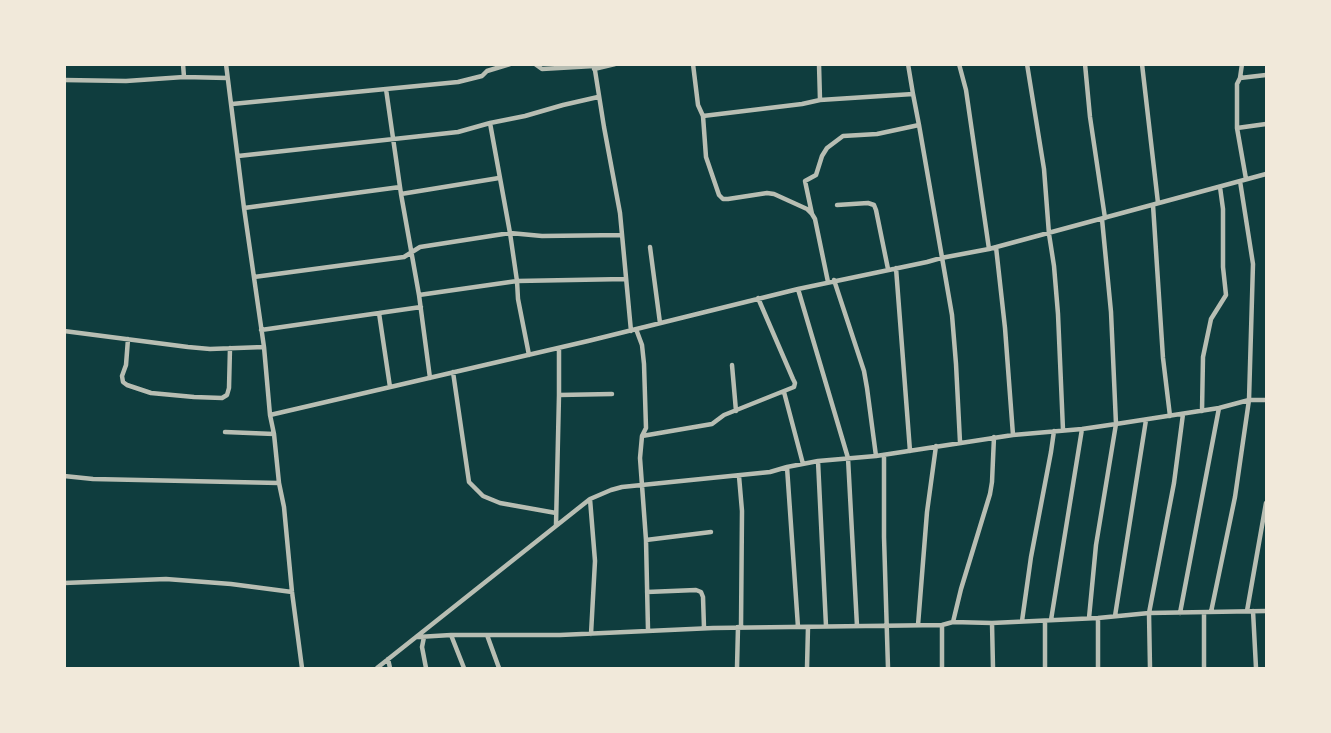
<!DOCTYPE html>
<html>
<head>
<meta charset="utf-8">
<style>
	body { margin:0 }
	#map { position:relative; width:1331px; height:733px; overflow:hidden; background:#0f3d3e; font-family:Karla,sans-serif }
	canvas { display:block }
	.frame { position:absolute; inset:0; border:66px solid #f1e9da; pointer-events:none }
</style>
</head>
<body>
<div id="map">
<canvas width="1331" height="733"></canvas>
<div class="frame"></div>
</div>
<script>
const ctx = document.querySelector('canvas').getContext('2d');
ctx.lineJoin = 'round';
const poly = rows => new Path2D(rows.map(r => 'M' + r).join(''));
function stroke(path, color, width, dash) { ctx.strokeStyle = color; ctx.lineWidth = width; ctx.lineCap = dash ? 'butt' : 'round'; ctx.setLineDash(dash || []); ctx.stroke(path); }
stroke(poly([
	[183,64,184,77],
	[226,64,244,208,264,347,270,415,274,434,279,483,284,507,292,592,302,668],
	[535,64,542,69,594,66],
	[594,64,604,127,620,213,631,331],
	[693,64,698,105,703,116],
	[819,64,820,100],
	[959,64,966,90,989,249],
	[1027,64,1044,169,1049,234,1054,266,1058,314,1063,430],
	[1085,64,1090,117,1105,218],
	[1142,64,1158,203],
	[1242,64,1240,78,1237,84,1237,128,1246,179],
	[594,69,615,64],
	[1240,78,1266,75],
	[64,80,126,81,184,77,227,78],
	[386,89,458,82,482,76,487,71,510,64],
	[232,104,386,89,401,194,419,295,430,378],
	[490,123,510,233,517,281,518,299,529,355],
	[919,125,952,315,956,364,960,442],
	[1237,128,1266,124],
	[238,156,458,132,490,123,525,116,563,105,598,97],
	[401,194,499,178],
	[837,205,868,203,874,205,876,210,888,269],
	[1153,205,1163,358,1170,416],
	[244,208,400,187],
	[812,214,805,181,816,175,822,156,827,148,843,136,877,134,919,125,913,94],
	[650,247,660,323],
	[996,247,1005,328,1013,435],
	[896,268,910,451],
	[254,277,404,257,420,247,510,233,542,236,622,235],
	[834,280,864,371,867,388,876,456],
	[828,282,815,219,812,214,807,209,774,194,767,193,728,199,723,199,719,195,706,157,703,116,802,104,820,100,913,94,908,64],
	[798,289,848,458,857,626],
	[419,295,517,281,626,279],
	[379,313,390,387],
	[636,329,642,345,644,364,646,428,642,436,640,458,646,540,648,630],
	[261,330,421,307],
	[64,331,188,347,210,349,264,347],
	[128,339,126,365,122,376,123,382,127,385,151,393,194,397,222,398,227,395,229,388,230,348],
	[732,365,736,411],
	[453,372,469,482,483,496,500,503,556,513],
	[784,392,803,464],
	[559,395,612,394],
	[1202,411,1203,357,1211,319,1226,295,1223,267,1223,209,1220,187],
	[270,415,588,341,798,289,927,262,941,258,989,249,1266,174],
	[225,432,274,434],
	[642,436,712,424,724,415,794,387,795,383,793,379,758,298],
	[884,455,884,537,888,668],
	[818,461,826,626],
	[787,467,798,627],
	[64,476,93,479,279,483],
	[739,476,742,511,741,627],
	[590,499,595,561,591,634],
	[556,525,559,395,559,348],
	[646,540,711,532],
	[64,583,166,579,231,584,292,592],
	[647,592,696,590,701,592,703,597,704,628],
	[1247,611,1266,503],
	[1253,611,1256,668],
	[1211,612,1235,497,1249,400,1253,264,1240,181],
	[1180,613,1219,408],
	[1204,613,1204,668],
	[1115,616,1146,420],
	[1089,618,1096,545,1116,424,1111,312,1102,219],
	[1098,618,1098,668],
	[1051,620,1082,429],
	[1022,621,1031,557,1051,452,1054,431],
	[1045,621,1045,668],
	[953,622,961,589,990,494,992,482,994,437],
	[992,623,993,668],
	[918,625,927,512,936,446],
	[451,635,464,668],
	[487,635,499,668],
	[418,637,451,635,560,635,713,628,942,625,953,622,992,623,1098,618,1149,613,1266,611],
	[424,637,422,647,426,668],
	[388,659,390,668],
	[377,668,590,499,611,490,622,487,770,472,787,467,818,461,876,456,1013,435,1082,429,1116,424,1219,408,1249,400,1266,400],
	[737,668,738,627],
	[807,668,808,627],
	[942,668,942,625],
	[1150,668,1149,613,1174,483,1183,414]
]), '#b8beb3', 4.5);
</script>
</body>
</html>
